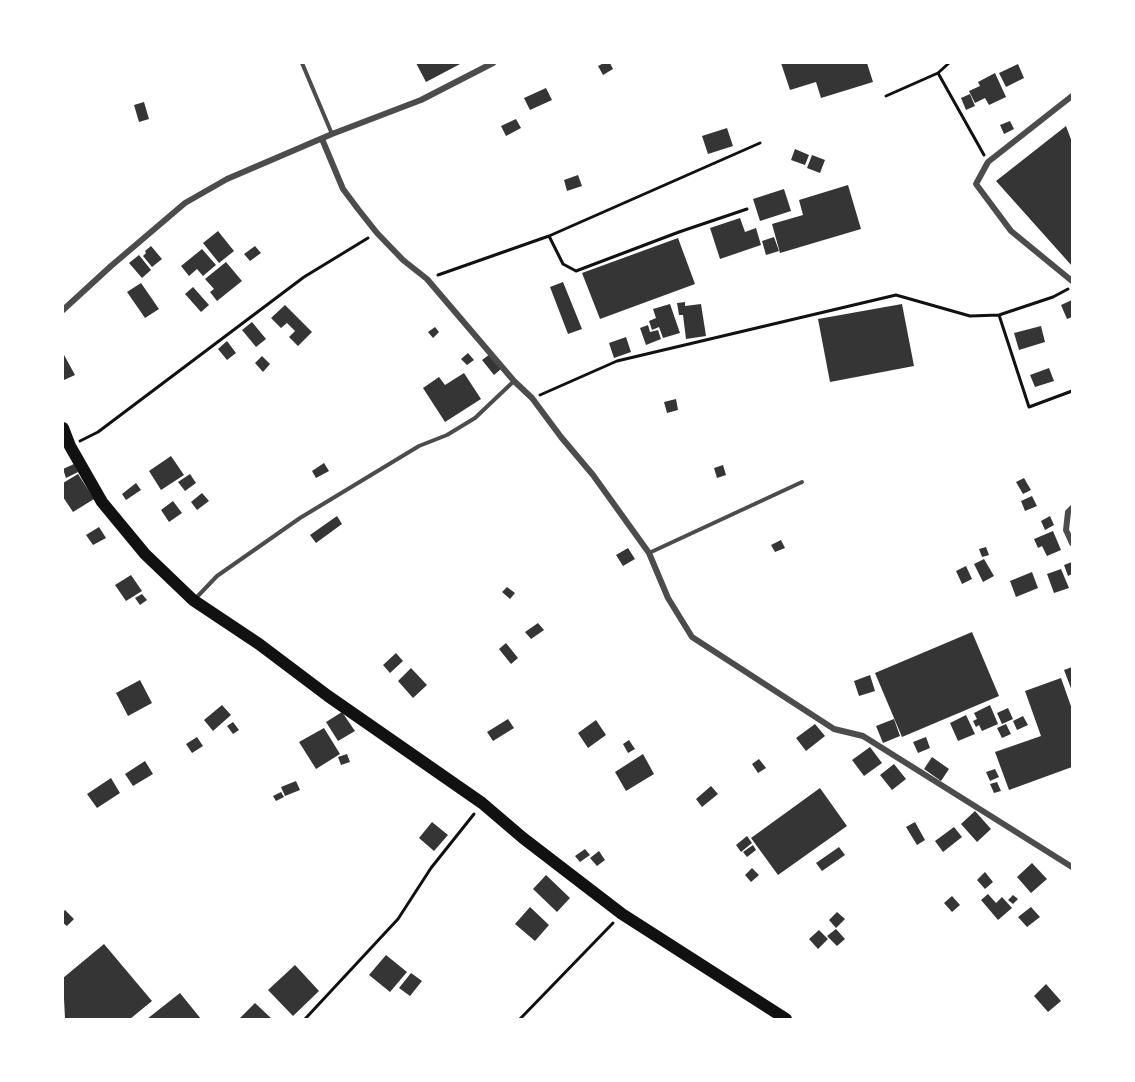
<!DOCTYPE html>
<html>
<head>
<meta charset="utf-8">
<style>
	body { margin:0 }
	#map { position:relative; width:1135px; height:1082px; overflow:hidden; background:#fff; font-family:Rubik,sans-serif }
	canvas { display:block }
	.frame { position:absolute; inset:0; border:64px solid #fff; pointer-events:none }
</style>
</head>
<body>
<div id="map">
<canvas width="1135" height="1082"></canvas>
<div class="frame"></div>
</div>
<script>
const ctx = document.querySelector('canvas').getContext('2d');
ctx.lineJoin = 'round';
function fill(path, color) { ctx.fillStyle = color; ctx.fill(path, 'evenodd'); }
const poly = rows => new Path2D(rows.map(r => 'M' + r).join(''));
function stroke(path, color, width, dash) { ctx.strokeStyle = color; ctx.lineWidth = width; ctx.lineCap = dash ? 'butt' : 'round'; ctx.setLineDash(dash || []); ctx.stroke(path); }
fill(poly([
	[416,63,462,63,426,82],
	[604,63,610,63,613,69,603,75,598,66],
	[781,63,867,63,873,82,821,98,816,82,790,90],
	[1018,64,1024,78,1006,87,999,73],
	[995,73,1006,97,989,105,985,98,975,103,969,91,980,86,978,82],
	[546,88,552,100,530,110,524,98],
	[970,94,975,106,966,110,961,98],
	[144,102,149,119,139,122,134,105],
	[516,119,521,128,506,136,501,126],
	[1010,121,1014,129,1004,134,1000,125],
	[1066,126,1072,142,1072,266,996,181],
	[727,128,733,146,708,154,702,136],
	[795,149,809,155,805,165,791,160],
	[812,155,825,160,820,173,807,168],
	[578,175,582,186,567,191,564,180],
	[848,185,861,229,780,253,772,224,803,215,799,200],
	[784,189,791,211,760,221,753,199],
	[740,218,745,232,756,228,761,245,720,259,710,228],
	[218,231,234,251,219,263,203,243],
	[774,237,779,251,766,255,762,241],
	[678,238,695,284,600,319,582,273],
	[151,246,162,259,152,267,143,256,146,253,145,251],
	[255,246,261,253,250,261,244,254],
	[202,249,216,265,203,276,197,269,189,276,181,266],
	[139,255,151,270,142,278,129,263],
	[226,262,242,281,217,301,210,292,214,289,205,279],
	[563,282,582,329,568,334,550,287],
	[141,283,159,309,145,318,127,292],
	[193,287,209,305,201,312,185,294],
	[1072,300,1072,317,1067,319,1061,305],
	[685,302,685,306,701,304,706,336,686,339,683,315,679,315,677,303],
	[670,304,680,333,663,338,659,327,652,330,649,321,656,318,653,309],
	[902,304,914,366,830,382,818,319],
	[285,305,312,332,298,346,289,337,295,331,287,323,281,328,271,318],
	[252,322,266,339,256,347,242,330],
	[648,325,650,332,658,330,661,339,646,345,640,328],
	[1041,326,1045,342,1019,350,1014,333],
	[435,327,439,332,433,338,428,332],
	[626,337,631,352,614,358,609,343],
	[227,341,236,353,227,360,218,349],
	[63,353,75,375,64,380,63,378],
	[468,353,474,360,467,365,461,359],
	[490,354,501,369,494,375,482,360],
	[262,356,270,364,263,372,255,363],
	[1049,368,1054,381,1035,387,1030,375],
	[464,373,481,399,445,422,423,388,439,377,445,385],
	[676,399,678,410,667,413,664,402],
	[171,456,184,475,161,490,149,471],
	[324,463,329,471,316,478,312,471],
	[74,464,78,472,66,478,63,469],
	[723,465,726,475,717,478,714,468],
	[78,474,94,499,73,512,63,497,63,483],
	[190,474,196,483,185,491,178,482],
	[1024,478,1031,490,1023,494,1016,482],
	[136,483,141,490,126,500,122,494],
	[202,493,209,501,197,510,191,502],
	[1032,496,1037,506,1025,511,1021,501],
	[173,501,182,513,169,522,161,510],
	[337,516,342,524,316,543,310,535],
	[1050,516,1054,525,1045,530,1041,521],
	[99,527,106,538,93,545,86,535],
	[1053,531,1061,550,1047,556,1042,546,1038,548,1034,539],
	[781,540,785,548,775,552,771,545],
	[986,547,989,555,982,557,979,549],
	[628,548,635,559,623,566,616,555],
	[984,559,994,576,983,582,974,564],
	[1072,562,1072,574,1068,576,1064,565],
	[966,566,972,579,962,584,956,571],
	[1061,569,1069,588,1054,593,1047,574],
	[1032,572,1038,588,1016,597,1010,581],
	[131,575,142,591,126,601,115,585],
	[507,587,515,593,510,599,502,592],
	[142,594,147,600,140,605,135,598],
	[538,623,544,630,531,639,525,632],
	[972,632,999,696,902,737,875,673],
	[506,643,518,658,511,664,499,649],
	[396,653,403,661,390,673,383,665],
	[1072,667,1072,691,1064,670],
	[411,668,427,685,413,698,398,681],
	[870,675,875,691,859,696,854,681],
	[1061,678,1072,709,1072,767,1009,790,995,752,1041,736,1025,691],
	[140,680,152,703,128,716,116,693],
	[222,705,231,715,213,731,204,720],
	[990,705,998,724,982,731,979,725,976,727,973,721,977,719,974,713],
	[1008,708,1013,719,1002,724,997,713],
	[342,712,355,731,338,741,326,722],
	[966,715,975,734,958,741,950,723],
	[1023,716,1028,725,1017,730,1013,721],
	[508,719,514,728,493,741,487,732],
	[894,719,900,736,883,743,876,726],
	[596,720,606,735,588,748,578,733],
	[233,722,239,730,233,734,227,726],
	[815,724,825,736,806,751,796,738],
	[1006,724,1011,734,1002,738,997,728],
	[324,728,340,754,316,769,299,742],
	[197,737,203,746,192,753,186,744],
	[926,737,930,748,918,753,913,742],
	[629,740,635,749,628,753,623,744],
	[870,747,882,763,864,776,852,760],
	[347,754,350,762,341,765,338,757],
	[643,754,654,774,626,791,615,772],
	[932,757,949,769,941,781,924,769],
	[759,759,766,768,758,773,752,764],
	[145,761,153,774,133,786,125,774],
	[894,764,906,779,892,790,880,775],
	[995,769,999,777,990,781,986,772],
	[111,778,120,793,97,808,87,794],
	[296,781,300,790,285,796,281,787],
	[997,782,1001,791,994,793,990,784],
	[711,786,718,794,702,807,696,799],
	[820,788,847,826,778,875,751,838],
	[281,792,284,797,276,801,273,796],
	[975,811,991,829,977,842,961,824],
	[432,822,448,835,434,851,419,838],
	[915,822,925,840,917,845,906,827],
	[954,827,962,837,943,852,935,841],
	[747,836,752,843,741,852,736,845],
	[753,845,756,850,747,857,743,852],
	[839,847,845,855,822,871,816,863],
	[585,849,590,855,580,862,575,856],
	[599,851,605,860,597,866,590,858],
	[1032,863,1047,879,1031,893,1017,877],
	[752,868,759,875,751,882,745,875],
	[985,872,993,882,985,889,977,880],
	[546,875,570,898,557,912,533,889],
	[988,894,996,903,1002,897,1012,908,998,920,981,900],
	[1013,895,1018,899,1013,904,1008,900],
	[952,896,960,905,952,912,944,903],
	[530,907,549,925,535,941,515,924],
	[1031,907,1040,917,1027,927,1018,917],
	[65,910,74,919,67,926,63,923,63,912],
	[837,912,845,919,836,928,829,920],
	[836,929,845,939,837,946,827,936],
	[819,930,828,939,818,949,809,939],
	[104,944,152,1001,130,1019,65,1019,63,978],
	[386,955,407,972,390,992,369,975],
	[295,965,319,991,293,1016,268,990],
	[411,973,422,981,410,996,399,988],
	[1046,984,1061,1001,1048,1012,1034,996],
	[180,993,201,1019,147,1019],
	[255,1003,272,1019,239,1019]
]), '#353535');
stroke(poly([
	[938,73,984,155],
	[886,96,938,73,949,63],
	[549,236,563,264,576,271,679,232,747,209],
	[438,275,549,236,760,143],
	[999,315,1029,407,1072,391],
	[540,395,617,361,896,295,970,316,999,315,1053,297,1068,289],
	[80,441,98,432,304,277,368,238],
	[305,1019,398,919,431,868,474,814],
	[520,1019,613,923]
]), '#111', 3);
stroke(poly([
	[302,63,332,134],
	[649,553,802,482],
	[196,598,217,576,300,518,419,446,447,435,475,418,514,381]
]), '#4c4c4c', 4);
stroke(poly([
	[1072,96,988,162,976,184,1011,231,1072,281],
	[322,139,343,189,358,209,377,233,403,260,427,279,514,381,532,398,561,437,593,475,649,553,668,598,692,637,834,729,863,736,1072,867],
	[63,310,111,266,185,203,227,179,332,134,421,100,493,63],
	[1072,508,1068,512,1066,530,1072,543]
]), '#4c4c4c', 6);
stroke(poly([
	[63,428,70,446,102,502,145,554,193,600,259,644,328,696,482,803,523,838,622,914,786,1019]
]), '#111', 12);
</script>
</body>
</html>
